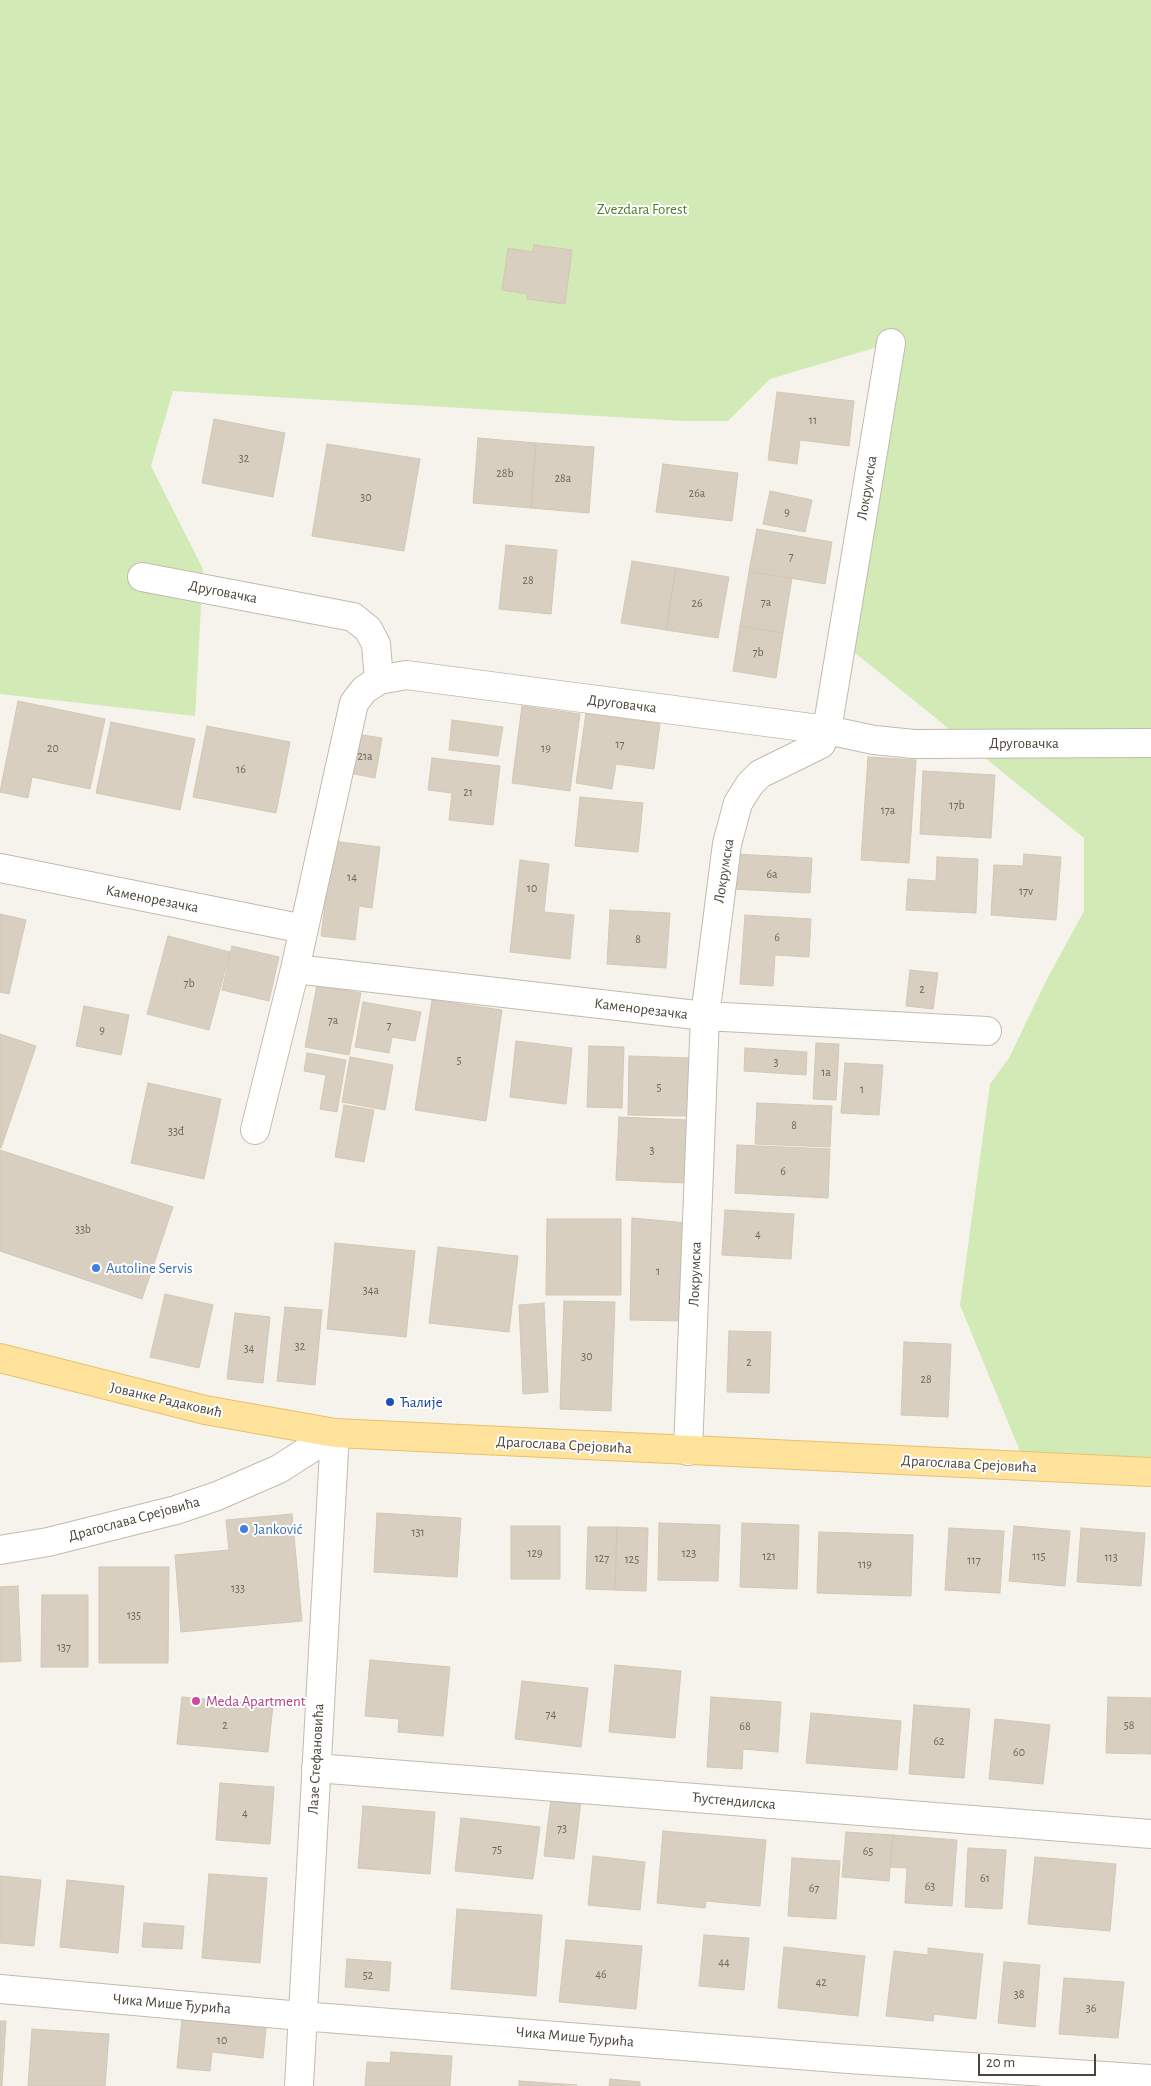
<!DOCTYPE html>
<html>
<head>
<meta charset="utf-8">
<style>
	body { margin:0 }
	#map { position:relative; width:1151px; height:2086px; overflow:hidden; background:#f6f3ec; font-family:"Alegreya Sans",sans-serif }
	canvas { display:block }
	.scale { position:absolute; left:978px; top:2054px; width:118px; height:22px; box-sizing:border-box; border:2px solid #4b4439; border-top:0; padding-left:6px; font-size:15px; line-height:18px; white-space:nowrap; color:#4b4439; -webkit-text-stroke:4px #fff; paint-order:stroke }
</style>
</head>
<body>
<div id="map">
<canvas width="1151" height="2086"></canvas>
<div class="scale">20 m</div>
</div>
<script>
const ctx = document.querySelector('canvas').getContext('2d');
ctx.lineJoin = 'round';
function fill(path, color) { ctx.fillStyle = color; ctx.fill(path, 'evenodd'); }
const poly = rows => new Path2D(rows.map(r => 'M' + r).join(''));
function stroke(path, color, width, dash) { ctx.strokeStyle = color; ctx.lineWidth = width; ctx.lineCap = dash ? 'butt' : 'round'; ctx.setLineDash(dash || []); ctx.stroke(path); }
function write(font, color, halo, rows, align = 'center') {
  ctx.font = font + ' "Alegreya Sans",sans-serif'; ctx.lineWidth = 4; ctx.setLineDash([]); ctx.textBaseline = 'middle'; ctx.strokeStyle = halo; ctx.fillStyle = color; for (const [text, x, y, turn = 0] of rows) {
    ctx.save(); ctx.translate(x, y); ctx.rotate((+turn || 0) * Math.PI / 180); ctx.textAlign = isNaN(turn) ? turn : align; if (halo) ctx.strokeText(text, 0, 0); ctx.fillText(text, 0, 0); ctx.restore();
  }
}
fill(poly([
	[0,0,1151,0,1151,1472,1026,1466,960,1305,990,1084,1009,1058,1046,981,1084,911,1084,838,849,648,891,343,770,379,728,421,684,421,173,391,151,466,203,569,195,716,0,694]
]), '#d2eab5');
const building = poly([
	[534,245,572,250,565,304,527,299,528,294,502,290,508,248,533,252,534,245],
	[777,392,854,401,849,446,800,440,797,464,768,460,777,392],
	[214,419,285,433,273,497,202,483,214,419],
	[478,438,536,443,531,508,473,503,478,438],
	[536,443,594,447,589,513,531,508,536,443],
	[327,444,420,459,404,551,312,536,327,444],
	[663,464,738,473,732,521,656,512,663,464],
	[770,491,812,500,805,532,763,524,770,491],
	[757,529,832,542,825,584,749,571,757,529],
	[506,545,557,550,551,614,499,609,506,545],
	[632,561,676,568,666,630,621,623,632,561],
	[676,568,729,577,718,638,666,630,676,568],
	[749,572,792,578,783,633,740,626,749,572],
	[740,626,783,633,776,678,733,671,740,626],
	[18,701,105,719,90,789,32,777,28,798,0,792,18,701],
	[522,706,580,714,570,791,512,783,522,706],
	[586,713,660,724,654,769,616,764,612,789,576,783,586,713],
	[452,720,503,727,498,756,449,750,452,720],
	[111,722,195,739,180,810,96,793,111,722],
	[207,726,290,742,276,813,193,797,207,726],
	[356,734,382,738,375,778,349,773,356,734],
	[868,757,916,760,909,863,861,860,868,757],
	[432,758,500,766,493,825,449,820,452,793,428,790,432,758],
	[923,771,995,775,991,838,920,834,923,771],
	[580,797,643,803,638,852,575,846,580,797],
	[333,841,380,847,372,908,359,906,355,940,321,936,333,841],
	[734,854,812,858,810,893,732,889,734,854],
	[1024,854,1061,857,1056,920,991,915,994,865,1023,866,1024,854],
	[937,857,978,859,976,913,906,910,908,879,936,881,937,857],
	[520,860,549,864,544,912,574,915,570,959,510,952,520,860],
	[610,910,670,913,666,968,607,964,610,910],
	[0,914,26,920,9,994,0,992,0,914],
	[745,915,811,919,809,957,775,955,773,986,740,984,745,915],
	[168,936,230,952,209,1030,147,1014,168,936],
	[232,946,279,957,269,1001,222,990,232,946],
	[910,970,938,973,933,1009,906,1006,910,970],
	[317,985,361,993,349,1055,305,1047,317,985],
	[432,1000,502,1010,486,1121,415,1110,432,1000],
	[363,1002,421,1012,415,1041,392,1037,389,1053,355,1047,363,1002],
	[84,1006,129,1015,121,1055,76,1046,84,1006],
	[0,1034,36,1046,1,1148,0,1148,0,1034],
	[516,1041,572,1048,566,1104,510,1097,516,1041],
	[816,1043,839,1044,836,1100,813,1099,816,1043],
	[589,1046,624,1047,622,1108,587,1107,589,1046],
	[745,1048,807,1052,806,1075,744,1071,745,1048],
	[307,1053,346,1060,337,1112,320,1109,326,1075,304,1071,307,1053],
	[629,1056,690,1058,688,1116,628,1115,629,1056],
	[350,1057,393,1065,385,1110,342,1102,350,1057],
	[845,1063,883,1065,879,1115,841,1113,845,1063],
	[148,1083,221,1099,204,1179,131,1163,148,1083],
	[757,1103,832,1106,830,1147,755,1144,757,1103],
	[344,1105,374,1110,364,1162,335,1157,344,1105],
	[619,1117,687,1120,685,1183,616,1180,619,1117],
	[737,1145,830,1149,828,1198,735,1193,737,1145],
	[0,1150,173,1207,142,1299,0,1251,0,1150],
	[725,1210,794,1214,791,1259,722,1255,725,1210],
	[632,1218,687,1223,684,1321,630,1320,632,1218],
	[547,1219,621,1219,621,1295,546,1295,547,1219],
	[335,1243,415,1251,406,1337,327,1329,335,1243],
	[438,1247,518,1256,509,1332,429,1323,438,1247],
	[165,1294,213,1305,199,1368,150,1357,165,1294],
	[564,1301,615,1302,611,1411,560,1409,564,1301],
	[544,1303,548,1392,523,1394,519,1305,544,1303],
	[285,1307,322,1310,315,1385,277,1381,285,1307],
	[235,1313,270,1317,263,1383,227,1379,235,1313],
	[729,1331,771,1332,769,1393,727,1392,729,1331],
	[904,1342,951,1344,948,1417,901,1415,904,1342],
	[377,1513,461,1518,457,1577,374,1572,377,1513],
	[292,1514,302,1621,181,1632,175,1555,229,1550,226,1520,292,1514],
	[659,1523,720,1525,718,1581,658,1580,659,1523],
	[742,1523,799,1525,797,1589,740,1587,742,1523],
	[511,1526,560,1526,560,1579,511,1579,511,1526],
	[1014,1526,1070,1531,1065,1586,1009,1581,1014,1526],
	[588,1527,617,1527,615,1590,586,1589,588,1527],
	[617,1527,648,1528,646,1591,615,1590,617,1527],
	[949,1528,1004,1531,1000,1593,945,1590,949,1528],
	[1081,1528,1145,1533,1141,1586,1077,1582,1081,1528],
	[819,1532,913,1535,911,1596,817,1593,819,1532],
	[99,1567,169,1567,168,1663,99,1663,99,1567],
	[18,1586,21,1661,0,1662,0,1587,18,1586],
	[42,1595,88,1595,88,1667,41,1667,42,1595],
	[370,1660,450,1667,443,1736,398,1732,399,1719,365,1716,370,1660],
	[615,1665,681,1671,675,1738,609,1732,615,1665],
	[522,1681,588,1688,581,1747,515,1739,522,1681],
	[182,1697,273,1705,268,1752,177,1744,182,1697],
	[711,1697,781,1702,778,1752,743,1749,742,1769,707,1767,711,1697],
	[1108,1697,1151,1698,1151,1754,1106,1753,1108,1697],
	[914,1705,970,1709,964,1778,909,1774,914,1705],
	[811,1713,901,1721,897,1770,806,1763,811,1713],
	[995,1719,1050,1725,1043,1784,989,1779,995,1719],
	[220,1783,274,1787,270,1844,216,1840,220,1783],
	[551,1798,581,1801,574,1859,544,1856,551,1798],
	[363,1806,435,1812,430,1874,358,1868,363,1806],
	[461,1818,540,1827,533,1879,455,1871,461,1818],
	[663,1831,766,1840,760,1906,706,1901,705,1908,657,1903,663,1831],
	[846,1832,893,1835,889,1881,842,1877,846,1832],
	[893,1835,957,1840,952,1906,905,1903,907,1868,890,1867,893,1835],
	[968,1848,1006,1850,1002,1909,965,1907,968,1848],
	[593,1856,645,1862,640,1910,588,1905,593,1856],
	[1035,1857,1116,1864,1110,1931,1028,1924,1035,1857],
	[792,1858,840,1861,836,1919,788,1916,792,1858],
	[209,1874,267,1878,260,1963,202,1958,209,1874],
	[0,1876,41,1880,34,1946,0,1943,0,1876],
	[67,1880,124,1886,118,1953,60,1947,67,1880],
	[457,1909,542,1915,536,1996,451,1989,457,1909],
	[144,1923,184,1926,182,1949,142,1947,144,1923],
	[704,1935,749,1938,744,1990,699,1986,704,1935],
	[566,1940,642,1946,636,2009,559,2002,566,1940],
	[784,1947,865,1956,858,2016,778,2008,784,1947],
	[928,1948,983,1954,976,2019,934,2014,933,2021,886,2016,894,1951,928,1955,928,1948],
	[347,1959,391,1962,389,1991,345,1987,347,1959],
	[1004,1962,1040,1965,1035,2027,998,2023,1004,1962],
	[1064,1978,1124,1982,1118,2038,1059,2034,1064,1978],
	[182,2019,266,2028,263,2058,212,2052,210,2071,177,2068,182,2019],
	[0,2021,6,2021,2,2086,0,2086,0,2021],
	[32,2029,109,2034,105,2086,28,2086,32,2029],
	[391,2052,452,2056,450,2086,365,2086,367,2062,390,2063,391,2052],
	[610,2079,640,2082,640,2086,609,2086,610,2079],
	[519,2081,577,2085,519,2086,519,2081]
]);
fill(building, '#d8cfc1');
stroke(building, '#d3c7b4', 1);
const minor = poly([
	[142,577,353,617,368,629,376,644,379,680],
	[0,868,304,929],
	[295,969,705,1016,987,1031],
	[255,1130,295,969,354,703,364,690,379,680,406,675,827,730,874,740,914,744,1151,743],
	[688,1451,705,1016,727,844,738,803,750,784,760,774,815,747,821,744,827,730,891,343],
	[0,1550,48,1542,176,1510,217,1496,279,1469,335,1433],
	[316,1768,1151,1834],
	[0,1989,301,2016,849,2059,1151,2079],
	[299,2086,335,1433]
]);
const major = poly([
	[0,1358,205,1410,335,1433,1151,1472]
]);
stroke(minor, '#c2bbae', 30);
stroke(major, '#e6c16a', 30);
stroke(minor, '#fff', 28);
stroke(major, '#ffe39c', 28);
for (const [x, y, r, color] of [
	[96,1268,5,"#3f7fe0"],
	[390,1402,5,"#1a4fb4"],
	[244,1529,5,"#3f7fe0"],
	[196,1701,5,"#d1479c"]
]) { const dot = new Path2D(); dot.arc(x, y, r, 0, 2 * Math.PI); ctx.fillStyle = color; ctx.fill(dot); stroke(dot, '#fff', 2); }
write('12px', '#6e675b', null, [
	["11",813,420],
	["32",244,458],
	["28b",505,473],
	["28a",563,478],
	["26a",697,493],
	["30",366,497],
	["9",787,512],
	["7",791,556],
	["28",528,580],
	["7a",766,602],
	["26",697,603],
	["7b",758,652],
	["17",620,744],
	["20",53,748],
	["19",546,748],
	["21a",365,756],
	["16",241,769],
	["21",468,792],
	["17b",957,805],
	["17a",888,810],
	["6a",772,874],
	["14",352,877],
	["10",532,888],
	["17v",1026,891],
	["6",777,937],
	["8",638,939],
	["7b",189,983],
	["2",922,989],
	["7a",333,1020],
	["7",389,1025],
	["9",102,1030],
	["5",459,1060],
	["3",776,1062],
	["1a",826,1072],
	["5",659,1087],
	["1",862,1089],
	["8",794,1125],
	["33đ",176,1131],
	["3",652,1150],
	["6",783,1171],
	["33b",83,1229],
	["4",758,1234],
	["1",658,1271],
	["34a",371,1290],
	["32",300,1346],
	["34",249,1348],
	["30",587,1356],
	["2",749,1362],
	["28",926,1379],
	["131",418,1532],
	["129",535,1553],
	["123",689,1553],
	["121",769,1556],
	["115",1039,1556],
	["113",1111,1557],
	["127",602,1558],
	["125",632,1559],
	["117",974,1560],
	["119",865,1564],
	["133",238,1588],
	["135",134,1615],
	["137",64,1647],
	["74",551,1714],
	["2",225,1725],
	["58",1129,1725],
	["68",745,1726],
	["62",939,1741],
	["60",1019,1752],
	["4",245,1813],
	["73",562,1828],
	["75",497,1849],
	["65",868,1851],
	["61",985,1878],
	["63",930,1886],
	["67",814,1888],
	["44",724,1962],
	["46",601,1974],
	["52",368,1975],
	["42",821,1982],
	["38",1019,1994],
	["36",1091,2008],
	["10",222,2040]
]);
write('15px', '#4a7f2a', '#fff', [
	["Zvezdara Forest",642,209]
]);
write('15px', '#4b4439', '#fff', [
	["Локрумска",867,488,-81],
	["Друговачка",223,592,11],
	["Друговачка",622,704,7],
	["Друговачка",1024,743],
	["Локрумска",724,871,-81],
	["Каменорезачка",152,899,11],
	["Каменорезачка",641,1009,7],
	["Локрумска",695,1274,-88],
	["Јованке Радаковић",166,1400,13],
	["Драгослава Срејовића",564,1445,3],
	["Драгослава Срејовића",969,1464,3],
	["Драгослава Срејовића",134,1519,-15],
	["Лазе Стефановића",316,1759,-87],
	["Ћустендилска",734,1801,5],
	["Чика Мише Ђурића",172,2004,5],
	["Чика Мише Ђурића",575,2037,5]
]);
write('15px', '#366cbe', '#fff', [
	["Autoline Servis",106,1268],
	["Janković",254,1529]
], 'left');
write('15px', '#164399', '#fff', [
	["Ћалије",400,1402]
], 'left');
write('15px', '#b23c85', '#fff', [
	["Meda Apartment",206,1701]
], 'left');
</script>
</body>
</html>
